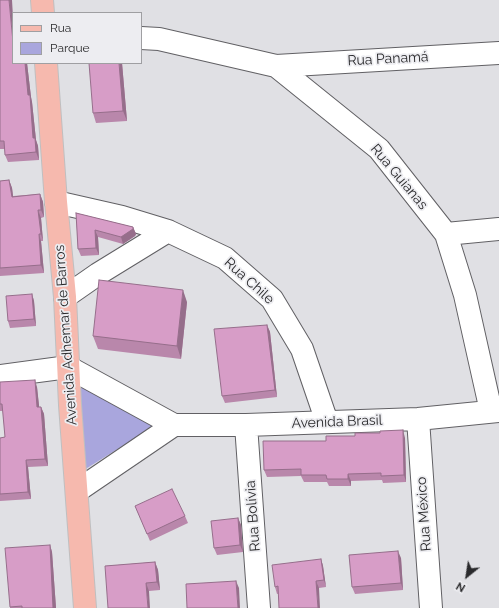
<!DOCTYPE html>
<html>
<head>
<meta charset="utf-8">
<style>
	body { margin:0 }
	#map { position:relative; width:499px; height:608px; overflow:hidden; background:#e0e0e4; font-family:Raleway,sans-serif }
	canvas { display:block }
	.legend { position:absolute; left:12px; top:12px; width:130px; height:52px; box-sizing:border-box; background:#ededf1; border:1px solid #9f9fa2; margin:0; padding:5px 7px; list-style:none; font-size:12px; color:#2a2a2c }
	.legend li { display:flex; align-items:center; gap:8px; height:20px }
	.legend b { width:20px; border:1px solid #9f9fa2 }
	.north { position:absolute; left:447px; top:556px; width:40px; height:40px; -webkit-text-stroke:3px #ededf1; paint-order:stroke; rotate:210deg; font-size:11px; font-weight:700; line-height:16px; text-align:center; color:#2a2a2c }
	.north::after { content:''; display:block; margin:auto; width:14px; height:18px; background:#2a2a2c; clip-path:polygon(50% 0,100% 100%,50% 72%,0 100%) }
</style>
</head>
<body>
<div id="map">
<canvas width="499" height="608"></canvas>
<ul class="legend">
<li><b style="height:5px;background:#f6b9ae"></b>Rua</li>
<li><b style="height:11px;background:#a9a6dd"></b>Parque</li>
</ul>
<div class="north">N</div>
</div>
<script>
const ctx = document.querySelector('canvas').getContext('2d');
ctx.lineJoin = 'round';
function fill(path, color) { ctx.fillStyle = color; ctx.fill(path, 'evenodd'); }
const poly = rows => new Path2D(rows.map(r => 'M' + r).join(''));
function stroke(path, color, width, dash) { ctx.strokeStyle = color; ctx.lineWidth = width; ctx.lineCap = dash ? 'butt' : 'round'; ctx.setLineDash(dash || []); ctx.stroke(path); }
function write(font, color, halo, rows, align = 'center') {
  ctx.font = font + ' Raleway,sans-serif'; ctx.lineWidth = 3.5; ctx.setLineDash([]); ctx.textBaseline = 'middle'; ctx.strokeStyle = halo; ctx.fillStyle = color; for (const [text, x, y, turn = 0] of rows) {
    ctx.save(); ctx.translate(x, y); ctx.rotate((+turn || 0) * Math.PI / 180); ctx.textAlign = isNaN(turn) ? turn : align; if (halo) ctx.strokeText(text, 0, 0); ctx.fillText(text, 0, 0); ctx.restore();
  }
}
fill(poly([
	[79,378,156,425,84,470]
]), '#a9a6dd');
const minor = poly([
	[141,38,159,39,276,66,379,149,446,234,465,295,491,411],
	[276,66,499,53],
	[56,202,122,217,168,231,225,258,272,299,302,349,327,422],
	[446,234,499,229],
	[65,297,98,274,168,231],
	[0,376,68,367,174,425,246,425,418,419,499,411],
	[418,419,431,608],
	[246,425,259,608],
	[77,491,174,425]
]);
const major = poly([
	[42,0,43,13],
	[46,63,56,202,65,297,70,405,85,608]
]);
stroke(minor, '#616064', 24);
stroke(major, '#bfbfc0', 24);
stroke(minor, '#fff', 22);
stroke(major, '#f6b9ae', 22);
fill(poly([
	[0,0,13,63,27,63,31,97,32,102,36,140,38,146,39,160,8,162,5,155,5,149,0,149],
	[122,63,127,121,96,123,93,113],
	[9,180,12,188,13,196,40,194,43,202,44,217,41,218,43,241,41,241,44,273,0,276,0,181],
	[76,213,133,227,136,234,135,236,123,244,98,237,99,255,81,256,78,249],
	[32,294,34,301,36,326,10,328,8,321],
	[187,302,181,359,98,349,93,336],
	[267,325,270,332,277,397,225,403,222,396],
	[0,382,37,387,39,407,41,407,44,414,48,466,28,467,31,499,0,501,0,438,5,437,3,411,0,411],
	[405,438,406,482,383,483,382,480,351,481,351,486,329,486,327,482,304,482,301,476,267,477,264,470,326,441],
	[135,506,185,516,188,523,150,541],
	[238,518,241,525,243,552,217,555,214,548],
	[50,545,52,552,56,608,10,608,10,607],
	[401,558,403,590,355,594,352,587],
	[321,559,323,566,326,587,277,594,275,587],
	[155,562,158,570,160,590,149,591,105,566]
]), '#b987ab');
fill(poly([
	[9,0,12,0,13,17,13,42],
	[25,63,27,63,31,97,32,102,36,140,38,146,39,160,36,152,33,138,28,95],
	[119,63,122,63,127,121,123,111],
	[9,180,12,188,14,204,12,197],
	[40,194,43,202,44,217,41,210],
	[38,210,41,218,43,241,41,234],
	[133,227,136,234,135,236,123,244,121,237],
	[95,230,98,237,99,255,96,248],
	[39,234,41,241,44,273,41,265],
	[183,290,187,302,181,359,177,346],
	[32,294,34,301,36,326,34,319],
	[267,325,270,332,277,397,275,390],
	[35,380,37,387,40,414,37,407],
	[41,407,44,414,48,466,45,459],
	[403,430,405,438,406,482,404,475],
	[26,460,28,467,31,499,28,492],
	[348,474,351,481,351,486,348,479],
	[238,518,241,525,243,552,240,545],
	[50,545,52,552,56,608,53,608],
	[398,551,401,558,403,590,401,583],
	[321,559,323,566,326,587,324,580],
	[155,562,158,570,160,590,157,582],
	[236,581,239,588,240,608,238,608],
	[316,581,319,588,320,608,318,608],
	[146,583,149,591,150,608,148,608]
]), '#966e8b');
const building = poly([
	[0,0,9,0,13,42,13,63,25,63,28,95,30,95,33,138,35,138,36,152,5,155,4,141,0,141,0,0],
	[89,63,119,63,123,111,93,113,89,63],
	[9,180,12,197,40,194,41,210,38,210,41,234,39,234,41,265,0,268,0,181,9,180],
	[76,213,133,227,133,229,121,237,95,230,96,248,78,249,76,213],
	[99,280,183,290,177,346,93,336,99,280],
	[32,294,34,319,8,321,6,296,32,294],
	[267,325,275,390,222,396,214,329,267,325],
	[35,380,37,407,41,407,45,459,26,460,28,492,0,494,0,438,5,437,2,404,0,404,0,382,35,380],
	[403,430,404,475,381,476,381,473,348,474,348,479,327,479,326,475,301,475,301,469,264,470,263,441,326,441,326,436,355,436,355,433,380,433,380,431,403,430],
	[172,489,185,516,147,534,135,506,172,489],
	[238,518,240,545,214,548,211,521,238,518],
	[50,545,53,608,22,608,22,606,10,607,5,548,50,545],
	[398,551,401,583,352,587,349,555,398,551],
	[321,559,324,580,316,581,318,608,279,608,278,586,275,587,272,565,321,559],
	[155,562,157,582,146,583,148,608,108,608,105,566,155,562],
	[236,581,238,608,187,608,186,584,236,581]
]);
fill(building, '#d79dc7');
stroke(building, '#966e8b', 1);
write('14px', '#2a2a2c', '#ededf1', [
	["Rua Panamá",388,59,-3],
	["Rua Guianas",399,177,50],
	["Rua Chile",249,281,42],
	["Avenida Adhemar de Barros",66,335,-94],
	["Avenida Brasil",337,422,-2],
	["Rua México",424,514,-94],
	["Rua Bolívia",253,516,-94]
]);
</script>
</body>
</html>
